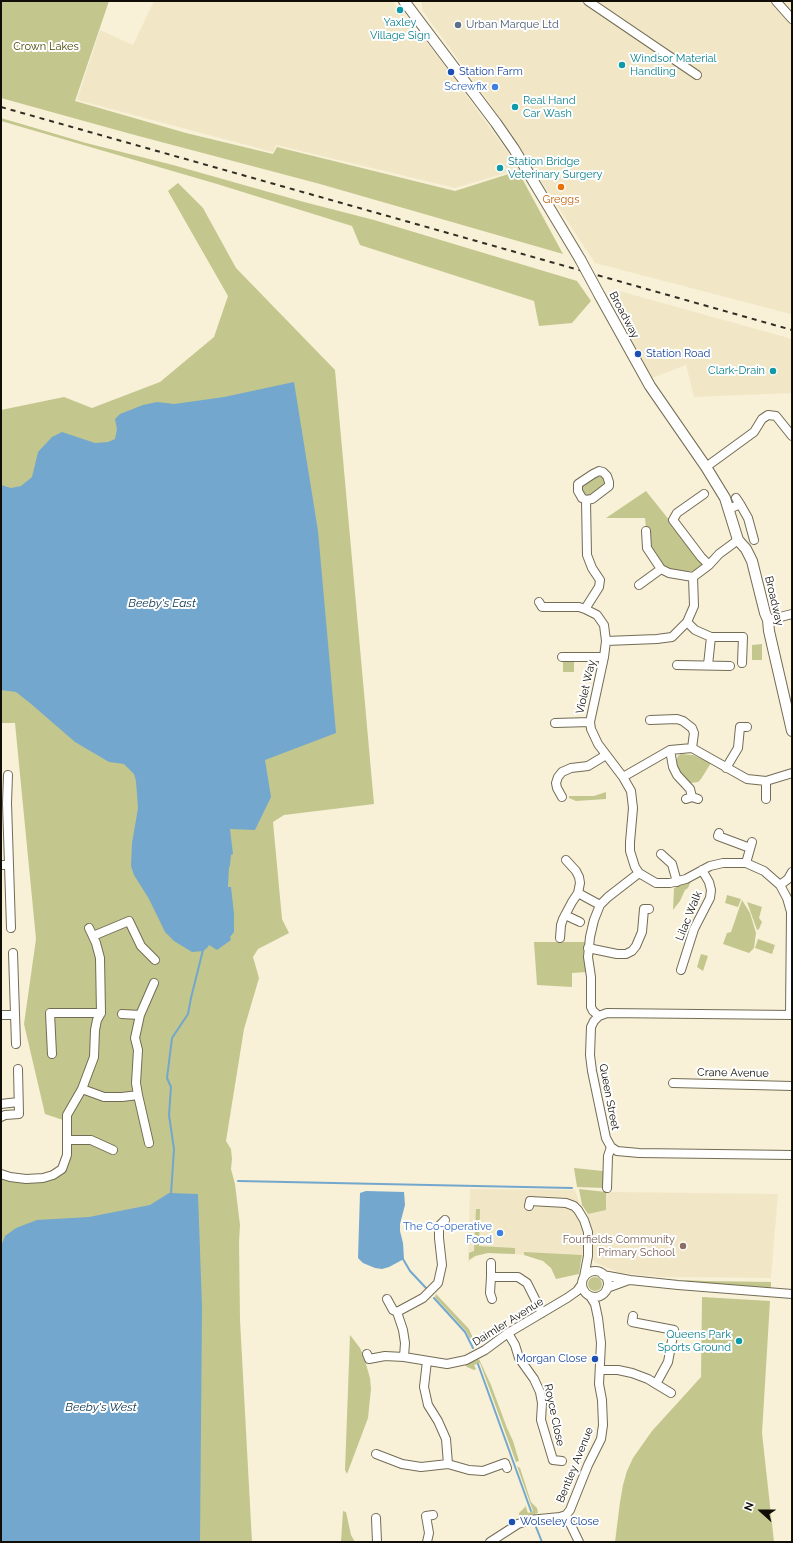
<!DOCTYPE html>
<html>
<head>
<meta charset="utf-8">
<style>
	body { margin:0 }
	#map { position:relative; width:793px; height:1543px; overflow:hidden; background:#f8f0d7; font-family:Raleway,sans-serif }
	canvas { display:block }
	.frame { position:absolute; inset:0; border:2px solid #100e06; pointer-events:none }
	.north { position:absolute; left:741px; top:1491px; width:40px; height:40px; -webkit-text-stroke:3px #fff; paint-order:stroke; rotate:291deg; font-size:11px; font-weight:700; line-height:16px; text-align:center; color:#100e06 }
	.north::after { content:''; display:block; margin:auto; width:14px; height:18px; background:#100e06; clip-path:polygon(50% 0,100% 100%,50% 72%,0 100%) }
</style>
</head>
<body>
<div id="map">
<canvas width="793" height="1543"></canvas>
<div class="frame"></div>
<div class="north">N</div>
</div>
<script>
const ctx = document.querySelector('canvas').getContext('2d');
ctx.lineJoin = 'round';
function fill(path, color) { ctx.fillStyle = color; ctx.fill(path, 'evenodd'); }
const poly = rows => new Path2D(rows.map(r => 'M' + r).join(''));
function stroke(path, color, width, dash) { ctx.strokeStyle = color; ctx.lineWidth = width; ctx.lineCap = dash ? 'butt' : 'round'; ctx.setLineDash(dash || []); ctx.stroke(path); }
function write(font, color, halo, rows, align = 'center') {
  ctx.font = font + ' Raleway,sans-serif'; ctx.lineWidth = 4; ctx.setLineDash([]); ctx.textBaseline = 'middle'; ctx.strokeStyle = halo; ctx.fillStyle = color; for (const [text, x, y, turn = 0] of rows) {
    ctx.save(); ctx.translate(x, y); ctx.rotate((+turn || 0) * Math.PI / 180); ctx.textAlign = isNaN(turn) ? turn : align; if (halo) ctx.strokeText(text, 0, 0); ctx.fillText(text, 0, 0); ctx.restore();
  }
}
fill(poly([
	[154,1,392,1,437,55,520,169,455,188,276,145,273,152,77,100,100,30,133,45],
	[422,1,792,1,792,310,791,314,595,263,487,99,422,10],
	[619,291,792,339,792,393,694,397,686,365,652,378,624,326,613,299],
	[470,1189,575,1190,579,1202,583,1239,583,1260,582,1258,574,1257,487,1253,476,1256,468,1262],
	[606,1192,778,1194,771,1278,662,1277,620,1273,594,1262,591,1230,588,1214,606,1210]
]), '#f1e7c6');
fill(poly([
	[1,1,109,1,75,101,186,133,273,154,277,147,455,191,518,171,563,254,320,184,131,134,1,98],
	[1,118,86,143,173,165,304,202,374,220,577,281,591,301,572,323,539,326,534,301,360,245,352,226,217,184,1,121],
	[178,183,203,208,236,268,335,370,374,804,284,815,273,822,282,919,289,933,258,949,253,957,259,978,244,1029,226,1141,231,1149,232,1159,231,1169,235,1184,240,1225,239,1242,240,1320,252,1542,1,1542,1,1175,41,1182,57,1178,67,1167,72,1155,72,1123,45,1114,24,1024,36,939,15,723,1,723,1,410,64,397,92,408,160,382,214,337,228,296,168,191],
	[599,475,603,476,605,484,588,496,583,494,583,485],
	[646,491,706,566,698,571,685,571,671,569,662,566,649,543,650,529,646,529,645,518,606,518],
	[762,644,762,660,752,660,752,645],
	[563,660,574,661,574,672,563,672],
	[681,754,693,755,711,763,701,779,698,782,690,783,680,775,676,761,678,756],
	[606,792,606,799,576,801,569,798,569,796,594,796],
	[691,881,688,888,685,890,680,901,673,910,674,888],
	[727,895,741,899,738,907,725,903],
	[742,900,750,913,756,933,754,948,749,953,723,944,727,933,731,932],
	[747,902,762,907,759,918,762,922,759,929,757,930],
	[758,939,775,945,772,954,755,948],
	[534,942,585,942,584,952,587,972,572,973,572,987,537,985],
	[701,954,708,956,703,971,697,967],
	[574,1168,603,1171,604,1188,577,1187],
	[579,1189,606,1192,606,1210,588,1214,582,1205],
	[476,1209,480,1209,479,1246,515,1248,515,1254,488,1253,475,1256,469,1260,469,1253,474,1251],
	[524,1252,582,1255,579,1274,556,1279,551,1268,543,1261,524,1255],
	'588 1284a7 7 0 1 1 14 0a7 7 0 1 1-14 0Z',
	[681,1280,705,1281,771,1282,771,1288,712,1285],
	[436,1294,469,1329,473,1338,470,1339,466,1331,435,1297],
	[702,1297,770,1301,762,1433,774,1542,615,1542,620,1502,623,1485,627,1471,633,1458,652,1431,701,1377],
	[350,1335,360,1348,364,1357,370,1378,371,1389,368,1418,347,1474,345,1470],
	[479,1359,491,1385,507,1428,513,1441,519,1461,516,1462,480,1363,474,1365,476,1369,474,1370,467,1367,465,1365],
	[517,1466,520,1468,531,1502,537,1508,538,1513,519,1519,519,1513,525,1507,525,1505,528,1513,533,1511],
	[343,1511,346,1512,351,1535,355,1542,341,1542]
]), '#c3c78d');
fill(poly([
	[294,382,318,531,336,733,265,760,271,797,255,830,230,829,233,854,231,855,230,866,229,867,228,887,231,887,234,914,234,932,230,937,231,940,217,950,209,945,207,948,203,951,192,952,174,941,165,932,149,899,134,875,131,866,132,843,138,808,136,781,134,774,124,764,109,762,75,742,30,703,16,692,1,690,1,485,11,488,21,486,32,477,38,452,52,437,62,432,95,443,108,442,115,439,117,429,115,419,120,414,143,405,157,402,174,404,224,397],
	[366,1191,404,1192,405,1205,400,1224,400,1231,403,1243,404,1259,389,1267,382,1269,375,1268,363,1263,358,1258,360,1193],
	[169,1193,198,1194,202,1307,200,1542,1,1542,1,1246,5,1236,16,1228,37,1220,89,1217,150,1205]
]), '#73a7cd');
stroke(poly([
	[238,1181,572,1188],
	[171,1194,174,1149,169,1115,171,1087,167,1078,172,1038,188,1014,191,998,203,950],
	[403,1259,410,1271,426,1288],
	[434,1298,465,1332,473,1348],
	[478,1364,531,1511],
	[536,1527,542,1542]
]), '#73a7cd', 2);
const minor = poly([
	[588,1,697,75],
	[776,1,792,19],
	[706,467,754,432,762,419,768,415,776,416,792,436],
	[704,494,677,513,673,520,701,557,709,565],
	[740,504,748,518,754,540],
	[729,509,740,504,736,498],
	[646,531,647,548,661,569,669,573,693,577],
	[639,585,661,569],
	[539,602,542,607,579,607,585,609,597,615,604,625,606,641,604,657,590,722,591,729,598,744,623,777,631,791,633,808,630,842,630,851,635,867,639,873,656,883,670,883,686,879,710,866,723,863,746,863,764,871,780,885,787,898,791,912,790,1015],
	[585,609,599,587,600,580,592,568,587,555,586,500,582,498,578,491,578,484,593,474,599,471,603,472,607,476,609,482,609,486,592,499,586,500],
	[768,620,792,614],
	[687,622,695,630,711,637,743,637,742,663],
	[606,641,657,639,672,637,687,622,694,606,693,577,709,565,719,554,738,540],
	[562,657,604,657],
	[677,665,730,666],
	[708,665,711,637],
	[650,720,677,719,683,721,692,728,694,733,692,748],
	[555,723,590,722],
	[670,750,673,767,677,775,690,789,692,797],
	[726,768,738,748,740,727,747,727],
	[8,775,7,803,9,865],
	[623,777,670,750,692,748,747,779,766,781,792,773],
	[766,781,766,799],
	[562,797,557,788,556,783,558,777,562,772,571,768,588,766,606,755],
	[686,799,692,797,698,799],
	[719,833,718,836,750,848],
	[661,854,672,864,677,882],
	[566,860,576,871,579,877,580,883,578,893,600,905],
	[746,863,752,842],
	[1,865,9,865,11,928],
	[780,885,788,879,792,872],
	[565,915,580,922],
	[93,936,129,921,141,946,155,960],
	[560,938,561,925,563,919,572,902,578,893],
	[588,948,617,954,626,954,632,951,636,946,642,932,644,909,649,909],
	[13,953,16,1044],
	[681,970,694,929,710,898,711,890,709,882,702,870],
	[122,1014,140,1015,154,983],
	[1,1015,15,1015],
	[792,1015,607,1013,599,1016,594,1021,591,1027,590,1055,592,1071,606,1138,611,1147,617,1151,639,1153,792,1155],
	[599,1016,593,1011,591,1007,591,977,588,957,590,937,594,920,600,905,608,897,639,873],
	[52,1054,50,1013,101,1013],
	[673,1083,792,1086],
	[82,1089,104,1097,122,1097,138,1095,149,1143],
	[138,1095,136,1083,138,1050,135,1038,140,1015],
	[1,1104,18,1102],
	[1,1117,5,1115,19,1114,18,1069],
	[68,1140,91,1140,113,1150],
	[1,1174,10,1177,26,1179,43,1178,53,1175,62,1169,67,1155,67,1115,82,1089,94,1057,95,1030,97,1020,101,1013,100,958,96,943,89,928],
	[607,1188,608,1156,611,1147],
	[529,1206,530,1201,566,1203,574,1206,578,1210,584,1220,588,1232,588,1256,584,1277],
	[491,1263,491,1277,518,1277,527,1283,542,1313],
	'582 1284a13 13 0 1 1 26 0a13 13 0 1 1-26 0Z',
	[603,1275,630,1280,678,1285,792,1294],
	[491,1277,490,1293,492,1299],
	[607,1288,629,1280],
	[387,1299,393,1310,397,1312],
	[508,1333,515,1345,519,1358,534,1379,540,1392,542,1403,541,1420,553,1460,562,1461],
	[367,1354,369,1359,385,1356,404,1357,447,1364,466,1360,485,1350,508,1333,567,1298,577,1291,582,1284],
	[404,1357,405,1343,403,1330,397,1312,423,1298,438,1283,442,1265,439,1238,439,1226,445,1220],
	[427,1361,424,1387,428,1405,438,1421,446,1439,448,1464],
	[600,1370,618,1370,632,1373,648,1379,656,1384,668,1362,674,1330,632,1322,633,1316],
	[656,1384,671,1393],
	[376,1454,402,1464,421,1467,448,1464,469,1470,483,1471,505,1463,507,1468],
	[566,1515,579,1542],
	[376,1518,377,1542],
	[427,1542,429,1533,426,1516,433,1515],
	[490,1542,518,1524,529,1520,560,1517,566,1515,570,1510,588,1465,601,1439,603,1425,602,1400,599,1384,601,1343,598,1318,595,1304,590,1296]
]);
const major = poly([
	[404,1,496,123,514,149,580,259],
	[600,296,650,386,706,467,725,498,738,540,746,549,752,561,765,613,768,620,769,631,792,731]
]);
stroke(minor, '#736c55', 10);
stroke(major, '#736c55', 12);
stroke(minor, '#fff', 8);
stroke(major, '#fff', 10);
stroke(poly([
	[1,107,792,330]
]), '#312e23', 2, [5, 5]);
const majorBridge = poly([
	[580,259,600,296]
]);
stroke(majorBridge, '#736c55', 12, []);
stroke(majorBridge, '#fff', 10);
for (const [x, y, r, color] of [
	[400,10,4,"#0f9aa8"],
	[458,25,4,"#5c6f8a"],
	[622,65,4,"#0f9aa8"],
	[451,72,4,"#1a4fb4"],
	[495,87,4,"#3f7fe0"],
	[515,107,4,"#0f9aa8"],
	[500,168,4,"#0f9aa8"],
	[561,187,4,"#e8710a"],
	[638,354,4,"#1a4fb4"],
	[773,371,4,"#0f9aa8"],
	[500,1233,4,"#3f7fe0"],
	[683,1246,4,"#8d6e63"],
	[739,1341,4,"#0f9aa8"],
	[595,1359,4,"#1a4fb4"],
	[512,1522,4,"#1a4fb4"]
]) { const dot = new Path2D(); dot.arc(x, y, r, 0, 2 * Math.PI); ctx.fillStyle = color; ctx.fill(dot); stroke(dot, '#fff', 1.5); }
write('11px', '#0d838f', '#fff', [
	["Yaxley",400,23,"center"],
	["Village Sign",400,36,"center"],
	["Windsor Material",630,59],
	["Handling",630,72],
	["Real Hand",523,101],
	["Car Wash",523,114],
	["Station Bridge",508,162],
	["Veterinary Surgery",508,175],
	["Clark-Drain",765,371,"right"],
	["Queens Park",731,1335,"right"],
	["Sports Ground",731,1348,"right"]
], 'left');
write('11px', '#4e5e75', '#fff', [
	["Urban Marque Ltd",466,25]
], 'left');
write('11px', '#464800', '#fff', [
	["Crown Lakes",46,47]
]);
write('11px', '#164399', '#fff', [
	["Station Farm",459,72],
	["Station Road",646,354],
	["Morgan Close",587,1359,"right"],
	["Wolseley Close",520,1522]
], 'left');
write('11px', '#366cbe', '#fff', [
	["Screwfix",487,87],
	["The Co-operative",492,1227],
	["Food",492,1240]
], 'right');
write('11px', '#c56008', '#fff', [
	["Greggs",561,200]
]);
write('11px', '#100e06', '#fff', [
	["Broadway",624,315,62],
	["Broadway",774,601,77],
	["Violet Way",586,687,-77],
	["Lilac Walk",689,916,-68],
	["Crane Avenue",733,1073,1],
	["Queen Street",609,1097,79],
	["Daimler Avenue",508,1322,-32],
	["Royce Close",554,1415,78],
	["Bentley Avenue",575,1465,-68]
]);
write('11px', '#785e54', '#fff', [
	["Fourfields Community",675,1240],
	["Primary School",675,1253]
], 'right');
write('italic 12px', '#05314c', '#fff', [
	["Beeby's East",162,603],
	["Beeby's West",101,1407]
]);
</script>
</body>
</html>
